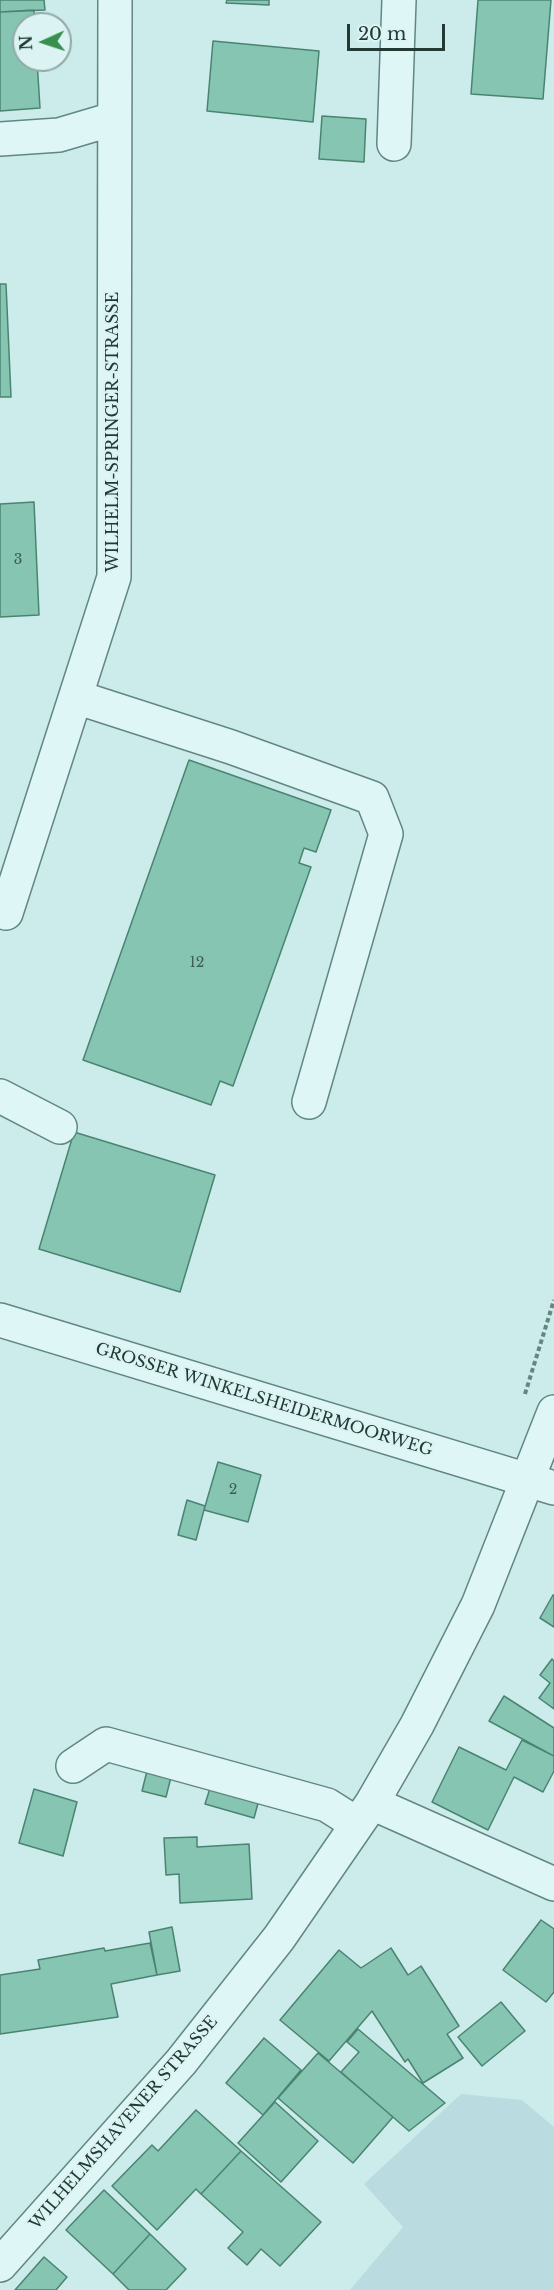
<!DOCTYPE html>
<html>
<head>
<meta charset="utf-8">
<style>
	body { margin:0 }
	#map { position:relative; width:554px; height:2290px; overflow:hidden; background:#ccebeb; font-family:"Libre Baskerville",serif }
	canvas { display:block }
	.north { position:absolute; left:12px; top:12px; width:60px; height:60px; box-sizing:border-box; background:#dbf3f3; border:2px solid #91a9a7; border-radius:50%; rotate:267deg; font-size:16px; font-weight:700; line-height:24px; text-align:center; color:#233934 }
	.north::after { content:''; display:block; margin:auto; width:21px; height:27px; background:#389050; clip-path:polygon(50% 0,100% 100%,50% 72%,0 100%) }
	.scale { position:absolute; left:347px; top:24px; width:98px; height:27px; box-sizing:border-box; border:3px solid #233934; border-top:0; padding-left:8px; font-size:18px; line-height:21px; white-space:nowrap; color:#233934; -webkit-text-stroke:4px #dbf3f3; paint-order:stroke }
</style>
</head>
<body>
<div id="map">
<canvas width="554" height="2290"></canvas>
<div class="north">N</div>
<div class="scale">20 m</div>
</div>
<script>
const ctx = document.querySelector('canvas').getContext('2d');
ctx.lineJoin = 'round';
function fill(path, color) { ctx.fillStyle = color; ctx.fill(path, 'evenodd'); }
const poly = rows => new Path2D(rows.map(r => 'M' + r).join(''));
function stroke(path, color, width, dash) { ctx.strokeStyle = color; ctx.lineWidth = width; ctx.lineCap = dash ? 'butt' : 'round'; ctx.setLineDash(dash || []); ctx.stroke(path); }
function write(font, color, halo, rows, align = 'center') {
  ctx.font = font + ' "Libre Baskerville",serif'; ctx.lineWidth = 4.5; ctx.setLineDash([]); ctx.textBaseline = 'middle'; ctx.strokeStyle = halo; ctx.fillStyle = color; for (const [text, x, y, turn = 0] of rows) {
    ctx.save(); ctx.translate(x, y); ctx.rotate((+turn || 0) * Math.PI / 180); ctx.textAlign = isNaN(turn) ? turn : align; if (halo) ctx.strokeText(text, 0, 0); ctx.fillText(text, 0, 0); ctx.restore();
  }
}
fill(poly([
	[461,2094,522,2100,554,2127,554,2290,350,2290,403,2227,364,2184]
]), '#badce0');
const building = poly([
	[0,0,44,0,45,10,0,12,0,0],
	[227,0,269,0,269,5,226,3,227,0],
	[478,0,551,0,543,99,471,94,478,0],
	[34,10,35,24,24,24,24,60,37,60,40,108,0,111,0,12,34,10],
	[213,41,319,51,313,122,207,111,213,41],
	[322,116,366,119,364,162,319,159,322,116],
	[0,284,6,284,11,397,0,397,0,284],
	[34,502,39,615,0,617,0,504,34,502],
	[189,760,331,810,316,852,304,848,299,863,311,867,233,1086,220,1081,211,1105,83,1060,189,760],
	[74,1132,215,1175,180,1292,39,1249,74,1132],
	[218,1462,261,1475,248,1522,204,1510,218,1462],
	[187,1500,205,1506,196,1540,178,1535,187,1500],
	[553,1595,554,1595,554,1627,540,1618,553,1595],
	[552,1659,554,1661,554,1709,539,1698,550,1683,540,1675,552,1659],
	[504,1696,554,1728,554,1756,489,1721,504,1696],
	[522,1740,554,1756,554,1771,543,1792,514,1777,488,1830,432,1802,459,1747,506,1770,522,1740],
	[148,1767,172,1773,166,1797,142,1791,148,1767],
	[212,1782,260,1796,254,1818,205,1804,212,1782],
	[34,1789,77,1802,63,1856,19,1843,34,1789],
	[197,1837,197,1847,249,1844,252,1899,180,1903,179,1874,166,1875,164,1838,197,1837],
	[541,1920,554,1929,554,1992,546,2002,503,1970,541,1920],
	[172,1927,180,1971,157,1975,149,1932,172,1927],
	[150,1943,157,1975,111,1984,118,2017,0,2034,0,1975,40,1969,38,1960,104,1948,105,1951,150,1943],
	[391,1948,408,1975,421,1966,459,2026,447,2034,463,2058,423,2083,408,2059,405,2062,372,2011,329,2061,280,2020,339,1950,361,1968,391,1948],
	[501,2002,525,2031,482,2066,458,2037,501,2002],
	[358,2029,445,2103,409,2131,341,2072,359,2052,347,2042,358,2029],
	[264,2038,301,2070,263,2115,226,2083,264,2038],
	[318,2053,393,2117,353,2163,278,2098,318,2053],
	[275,2102,318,2141,281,2182,238,2143,275,2102],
	[196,2110,241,2151,201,2194,196,2189,157,2230,112,2186,152,2145,158,2151,196,2110],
	[241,2151,321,2222,280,2266,261,2249,247,2265,228,2248,243,2232,201,2194,241,2151],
	[104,2190,150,2234,113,2274,66,2230,104,2190],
	[150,2234,186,2269,166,2290,129,2290,113,2274,150,2234],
	[44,2257,67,2277,56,2290,15,2290,44,2257]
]);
fill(building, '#86c5b2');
stroke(building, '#4a8471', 1.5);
const minor = poly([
	[0,139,59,135,113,119],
	[394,144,399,0],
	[76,697,231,747,372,798,386,834,309,1102],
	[0,911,6,913,114,577,115,0],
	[0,1096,60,1127],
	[0,1320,554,1488],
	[73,1766,106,1744,327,1805,357,1824],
	[372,1803,554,1884],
	[0,2265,181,2062,279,1938,372,1803,417,1725,478,1605,554,1412]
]);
stroke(minor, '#628780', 36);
stroke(poly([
	[525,1394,554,1300]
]), '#628780', 4, [4.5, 3]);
stroke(minor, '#dff6f6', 33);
write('14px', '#3c5c54', null, [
	["3",18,560],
	["12",197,963],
	["2",233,1490]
]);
write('16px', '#233934', '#dbf3f3', [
	["WILHELM-SPRINGER-STRASSE",113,432,-90],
	["GROSSER WINKELSHEIDERMOORWEG",264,1400,17],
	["WILHELMSHAVENER STRASSE",124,2123,-49]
]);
</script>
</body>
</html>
